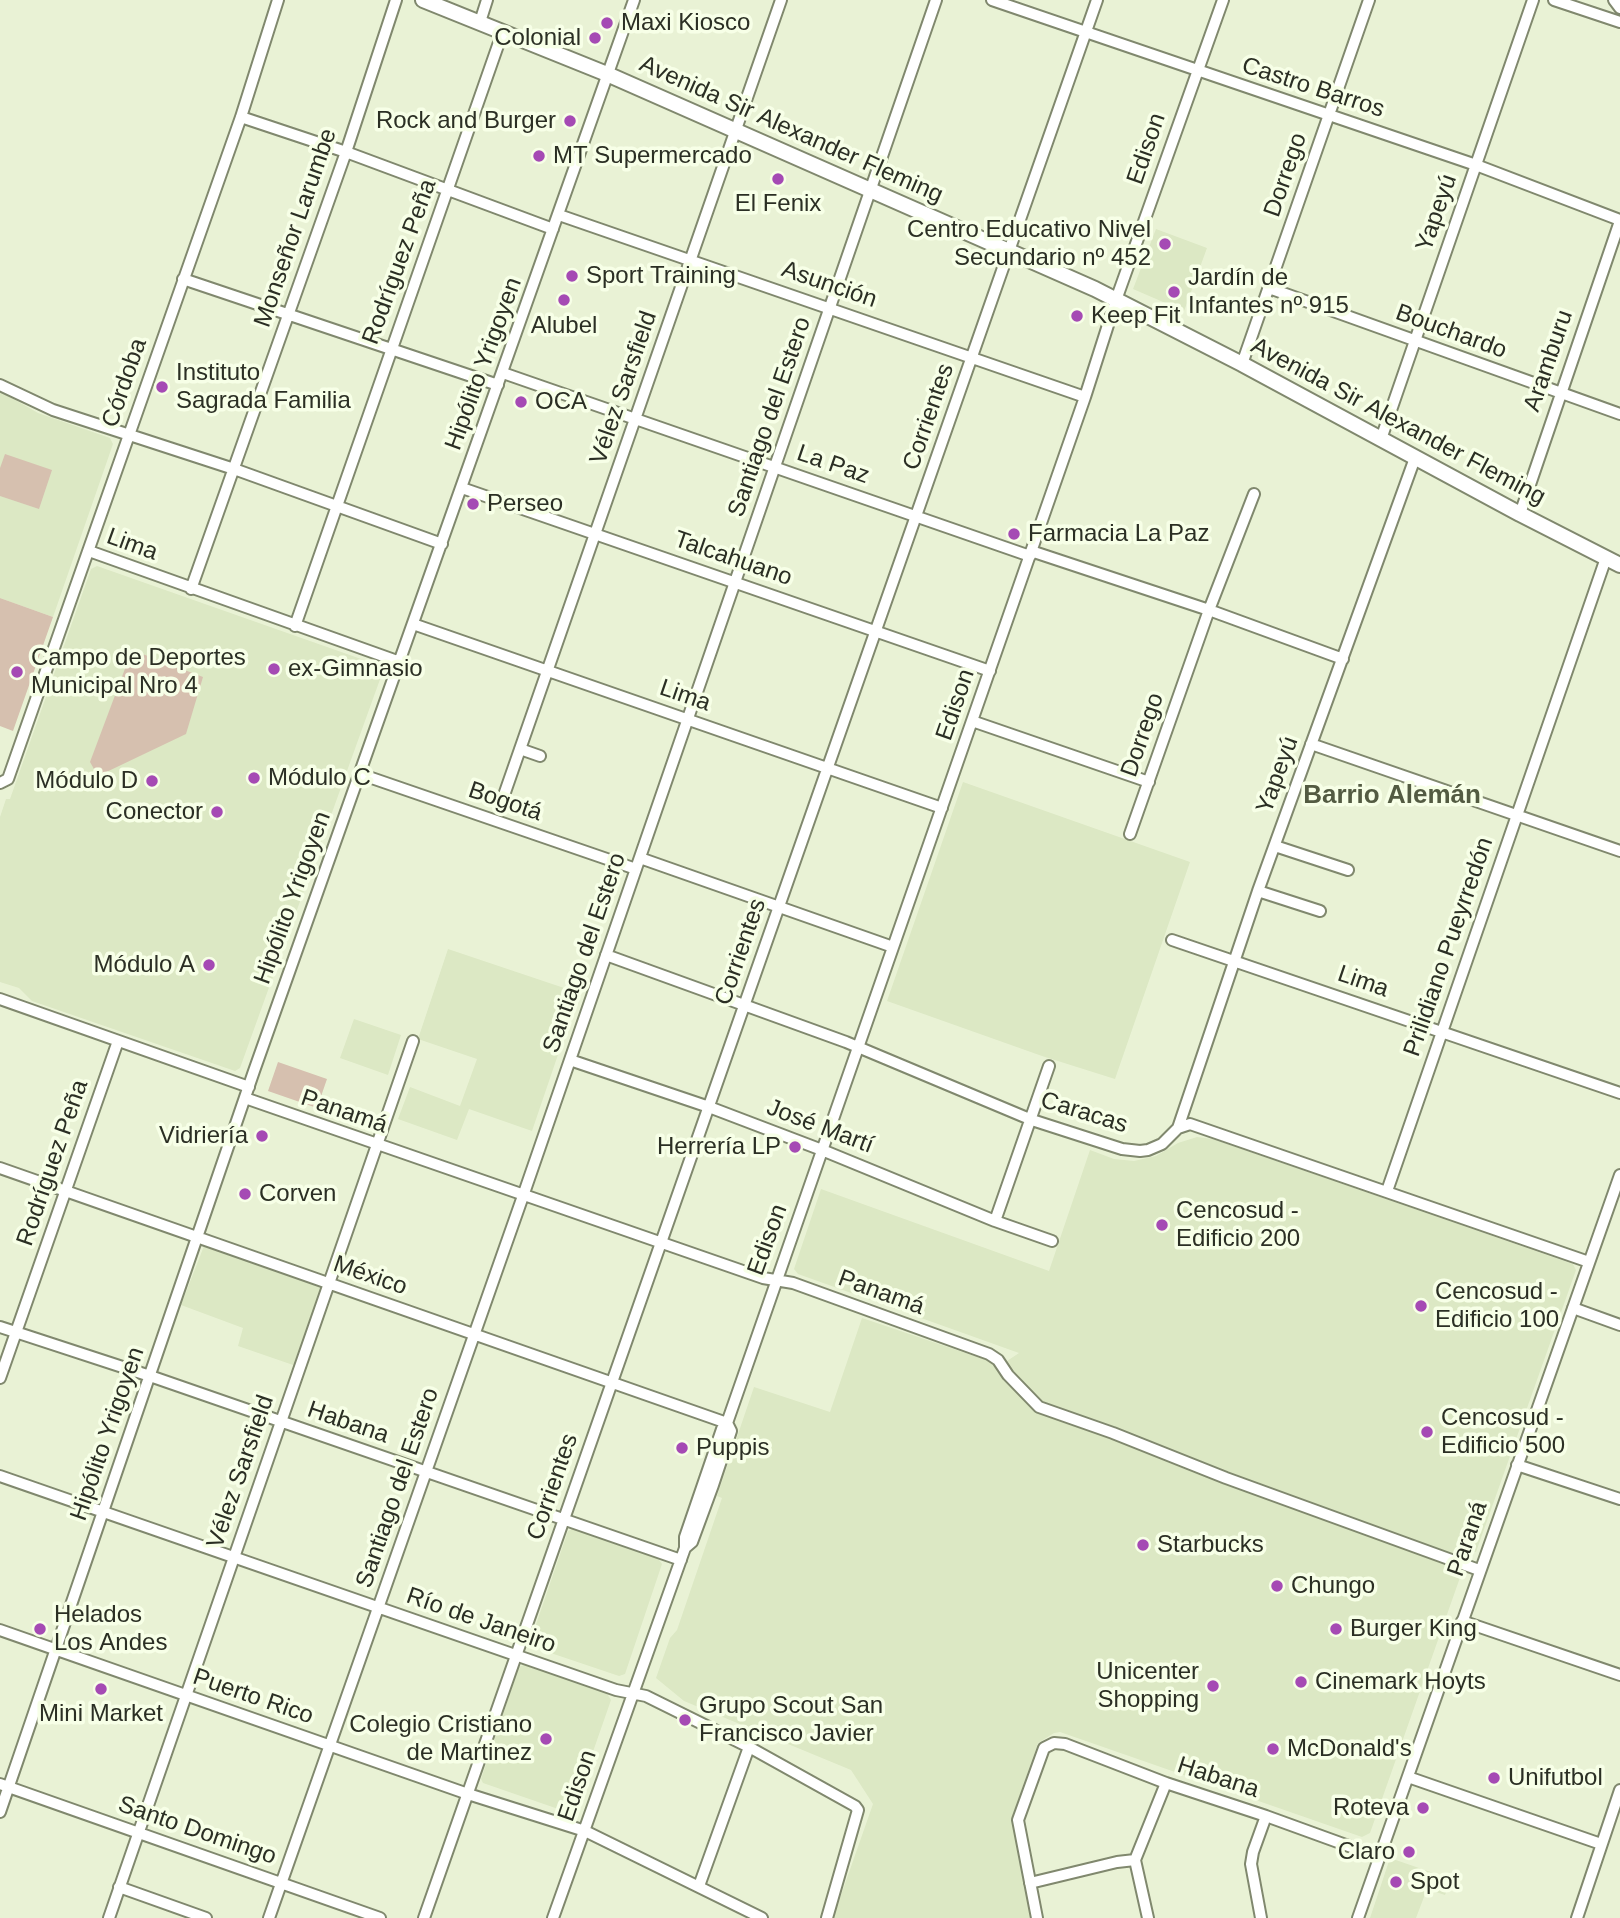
<!DOCTYPE html>
<html>
<head>
<meta charset="utf-8">
<style>
	body { margin:0 }
	canvas { display:block; background:#e9f2d5 }
</style>
</head>
<body>
<canvas width="1620" height="1918"></canvas>
<script>
const ctx = document.querySelector('canvas').getContext('2d');
ctx.lineJoin = 'round';
function fill(path, color) { ctx.fillStyle = color; ctx.fill(path, 'evenodd'); }
const poly = rows => new Path2D(rows.map(r => 'M' + r).join(''));
function stroke(path, color, width, dash) { ctx.strokeStyle = color; ctx.lineWidth = width; ctx.lineCap = dash ? 'butt' : 'round'; ctx.setLineDash(dash || []); ctx.stroke(path); }
function write(font, color, halo, rows, align = 'center') {
  ctx.font = font + ' Arial,sans-serif'; ctx.lineWidth = 7; ctx.setLineDash([]); ctx.textBaseline = 'middle'; ctx.strokeStyle = halo; ctx.fillStyle = color; for (const [text, x, y, turn = 0] of rows) {
    ctx.save(); ctx.translate(x, y); ctx.rotate((+turn || 0) * Math.PI / 180); ctx.textAlign = isNaN(turn) ? turn : align; if (halo) ctx.strokeText(text, 0, 0); ctx.fillText(text, 0, 0); ctx.restore();
  }
}
fill(poly([
	[1156,229,1207,248,1184,311,1133,289],
	[0,391,38,413,110,438,113,444,53,617,0,598],
	[97,566,381,666,383,671,240,1068,235,1071,32,1001,19,988,0,982,0,817,6,799,10,799,91,569],
	[963,782,1190,862,1115,1079,1042,1056,887,1001],
	[448,949,579,993,532,1131,469,1109,457,1140,398,1119,410,1087,460,1106,477,1059,418,1039],
	[354,1019,401,1035,388,1075,340,1058],
	[1197,1137,1213,1139,1573,1264,1576,1270,1476,1552,1469,1552,1370,1833,1362,1837,1060,1732,1054,1733,1038,1743,1012,1817,1031,1918,833,1918,873,1804,851,1770,684,1701,656,1678,670,1638,677,1630,722,1498,717,1496,754,1387,830,1412,862,1318,1001,1365,1019,1353,798,1274,794,1269,821,1189,1049,1271,1090,1150,1114,1159,1134,1161,1156,1156,1178,1143],
	[204,1246,322,1286,296,1366,238,1346,243,1328,181,1305],
	[574,1528,657,1557,662,1564,625,1674,619,1676,533,1647,530,1642,568,1531],
	[526,1664,606,1692,611,1700,573,1809,567,1812,483,1783,481,1779,519,1667],
	[1390,1858,1451,1879,1445,1895,1427,1889,1416,1918,1370,1918]
]), '#dce8c4');
fill(poly([
	[5,454,52,470,39,509,0,496,0,468],
	[0,598,53,617,13,731,0,726],
	[132,650,203,677,186,734,98,776,90,762],
	[278,1062,327,1079,317,1108,268,1091]
]), '#d6c0af');
const minor = poly([
	[992,0,1476,165,1620,220],
	[1554,0,1620,22],
	[1614,0,1620,8],
	[480,22,487,0],
	[241,117,346,152,553,229],
	[559,215,1085,397],
	[183,279,498,385],
	[1269,288,1620,414],
	[1242,364,1369,0],
	[503,373,1030,556],
	[0,385,53,410,234,469,442,544],
	[1381,439,1533,0],
	[462,488,990,671],
	[1520,514,1620,221],
	[89,551,400,662],
	[1031,551,1209,610,1343,659],
	[191,589,346,152,396,0],
	[413,624,942,808],
	[295,626,503,31],
	[972,721,1149,782],
	[1311,744,1620,851],
	[520,749,540,756],
	[360,774,636,869],
	[0,783,8,779,67,611,241,117,278,0],
	[503,798,781,0],
	[1130,834,1209,610,1254,494],
	[1275,846,1348,870],
	[640,858,893,947],
	[1258,891,1320,911],
	[1172,940,1620,1093],
	[606,955,846,1042,1032,1120,1122,1149,1140,1151,1148,1150,1162,1144,1178,1128,1190,1124,1589,1262],
	[0,999,249,1087],
	[570,1060,709,1107,822,1150,995,1221,1052,1241],
	[245,1098,763,1278,793,1283,989,1354,998,1360,1008,1375,1039,1407,1113,1433,1226,1478,1479,1570],
	[1178,1128,1258,891,1415,458],
	[0,1168,727,1423],
	[1387,1191,1606,558],
	[995,1221,1049,1066],
	[1573,1308,1620,1325],
	[0,1327,150,1376,681,1560],
	[0,1378,118,1041],
	[1517,1465,1620,1499],
	[0,1476,616,1690,646,1696,749,1747,855,1806,858,1810,827,1918],
	[685,1548,692,1542,713,1485,731,1431,727,1423],
	[1462,1621,1620,1675],
	[0,1630,468,1794,585,1831,762,1918],
	[1408,1777,1601,1844],
	[0,1784,380,1918],
	[0,1812,254,1071,634,0],
	[1030,1883,1117,1862,1135,1860],
	[699,1886,749,1747],
	[119,1887,206,1918],
	[109,1918,413,1041],
	[269,1918,523,1196,936,0],
	[424,1918,1097,0],
	[553,1918,685,1548,685,1537,722,1429,727,1423,1085,397,1116,300,1223,0],
	[1037,1918,1018,1820,1044,1748,1054,1743,1065,1744,1166,1783,1266,1816,1379,1857],
	[1148,1918,1135,1860,1166,1783],
	[1261,1918,1251,1864,1253,1852,1266,1816],
	[1358,1918,1620,1175],
	[1577,1918,1620,1790]
]);
const major = poly([
	[423,0,607,74,1095,289,1242,364,1520,514,1620,565]
]);
stroke(minor, '#80886e', 14);
stroke(major, '#80886e', 18);
stroke(minor, '#fff', 10);
stroke(major, '#fff', 14);
for (const [x, y, r, color] of [
	[607,23,7,"#a54ab4"],
	[595,38,7,"#a54ab4"],
	[570,121,7,"#a54ab4"],
	[539,156,7,"#a54ab4"],
	[778,179,7,"#a54ab4"],
	[1165,244,7,"#a54ab4"],
	[572,276,7,"#a54ab4"],
	[1174,292,7,"#a54ab4"],
	[564,300,7,"#a54ab4"],
	[1077,316,7,"#a54ab4"],
	[162,387,7,"#a54ab4"],
	[521,402,7,"#a54ab4"],
	[473,504,7,"#a54ab4"],
	[1014,534,7,"#a54ab4"],
	[274,669,7,"#a54ab4"],
	[17,672,7,"#a54ab4"],
	[254,778,7,"#a54ab4"],
	[152,781,7,"#a54ab4"],
	[217,812,7,"#a54ab4"],
	[209,965,7,"#a54ab4"],
	[262,1136,7,"#a54ab4"],
	[795,1147,7,"#a54ab4"],
	[245,1194,7,"#a54ab4"],
	[1162,1225,7,"#a54ab4"],
	[1421,1306,7,"#a54ab4"],
	[1427,1432,7,"#a54ab4"],
	[682,1448,7,"#a54ab4"],
	[1143,1545,7,"#a54ab4"],
	[1277,1586,7,"#a54ab4"],
	[40,1629,7,"#a54ab4"],
	[1336,1629,7,"#a54ab4"],
	[1301,1682,7,"#a54ab4"],
	[1213,1686,7,"#a54ab4"],
	[101,1689,7,"#a54ab4"],
	[685,1720,7,"#a54ab4"],
	[546,1739,7,"#a54ab4"],
	[1273,1749,7,"#a54ab4"],
	[1494,1778,7,"#a54ab4"],
	[1423,1808,7,"#a54ab4"],
	[1409,1852,7,"#a54ab4"],
	[1396,1882,7,"#a54ab4"]
]) { const dot = new Path2D(); dot.arc(x, y, r, 0, 2 * Math.PI); ctx.fillStyle = color; ctx.fill(dot); stroke(dot, '#f7ffe7', 2.5); }
write('24px', '#2b2f24', '#f7ffe7', [
	["Maxi Kiosco",621,23],
	["Colonial",581,38,"right"],
	["Rock and Burger",556,121,"right"],
	["MT Supermercado",553,156],
	["El Fenix",778,204,"center"],
	["Centro Educativo Nivel",1151,230,"right"],
	["Secundario nº 452",1151,258,"right"],
	["Sport Training",586,276],
	["Jardín de",1188,278],
	["Infantes nº 915",1188,306],
	["Keep Fit",1091,316],
	["Alubel",564,326,"center"],
	["Instituto",176,373],
	["Sagrada Familia",176,401],
	["OCA",535,402],
	["Perseo",487,504],
	["Farmacia La Paz",1028,534],
	["Campo de Deportes",31,658],
	["Municipal Nro 4",31,686],
	["ex-Gimnasio",288,669],
	["Módulo C",268,778],
	["Módulo D",138,781,"right"],
	["Conector",203,812,"right"],
	["Módulo A",195,965,"right"],
	["Vidriería",248,1136,"right"],
	["Herrería LP",781,1147,"right"],
	["Corven",259,1194],
	["Cencosud -",1176,1211],
	["Edificio 200",1176,1239],
	["Cencosud -",1435,1292],
	["Edificio 100",1435,1320],
	["Cencosud -",1441,1418],
	["Edificio 500",1441,1446],
	["Puppis",696,1448],
	["Starbucks",1157,1545],
	["Chungo",1291,1586],
	["Helados",54,1615],
	["Los Andes",54,1643],
	["Burger King",1350,1629],
	["Unicenter",1199,1672,"right"],
	["Shopping",1199,1700,"right"],
	["Cinemark Hoyts",1315,1682],
	["Grupo Scout San",699,1706],
	["Francisco Javier",699,1734],
	["Mini Market",101,1714,"center"],
	["Colegio Cristiano",532,1725,"right"],
	["de Martinez",532,1753,"right"],
	["McDonald's",1287,1749],
	["Unifutbol",1508,1778],
	["Roteva",1409,1808,"right"],
	["Claro",1395,1852,"right"],
	["Spot",1410,1882]
], 'left');
write('24px', '#2b2f24', '#f7ffe7', [
	["Castro Barros",1313,88,18],
	["Avenida Sir Alexander Fleming",791,130,24],
	["Edison",1147,149,-71],
	["Dorrego",1286,175,-71],
	["Yapeyú",1437,213,-71],
	["Monseñor Larumbe",296,228,-71],
	["Rodríguez Peña",400,262,-70],
	["Asunción",829,285,19],
	["Bouchardo",1451,332,20],
	["Aramburu",1549,361,-71],
	["Hipólito Yrigoyen",484,364,-70],
	["Córdoba",125,383,-71],
	["Vélez Sarsfield",624,388,-71],
	["Santiago del Estero",770,417,-71],
	["Corrientes",929,417,-71],
	["Avenida Sir Alexander Fleming",1398,422,28],
	["La Paz",833,465,19],
	["Lima",132,545,20],
	["Talcahuano",733,559,19],
	["Lima",685,696,19],
	["Edison",956,705,-71],
	["Dorrego",1143,735,-71],
	["Yapeyú",1278,775,-70],
	["Bogotá",505,802,19],
	["Hipólito Yrigoyen",293,898,-70],
	["Prilidiano Pueyrredón",1449,947,-71],
	["Corrientes",741,952,-71],
	["Santiago del Estero",585,953,-71],
	["Lima",1363,982,19],
	["Panamá",344,1112,19],
	["Caracas",1084,1113,17],
	["José Martí",820,1127,21],
	["Rodríguez Peña",53,1163,-71],
	["Edison",768,1240,-70],
	["México",370,1276,19],
	["Panamá",881,1293,20],
	["Habana",348,1423,19],
	["Hipólito Yrigoyen",108,1434,-71],
	["Vélez Sarsfield",241,1472,-71],
	["Corrientes",553,1487,-71],
	["Santiago del Estero",398,1488,-71],
	["Paraná",1468,1539,-71],
	["Río de Janeiro",481,1621,19],
	["Puerto Rico",253,1697,19],
	["Habana",1218,1778,18],
	["Edison",578,1786,-71],
	["Santo Domingo",197,1831,19]
]);
write('bold 26px', '#535b42', '#f7ffe7', [
	["Barrio Alemán",1392,796]
]);
</script>
</body>
</html>
